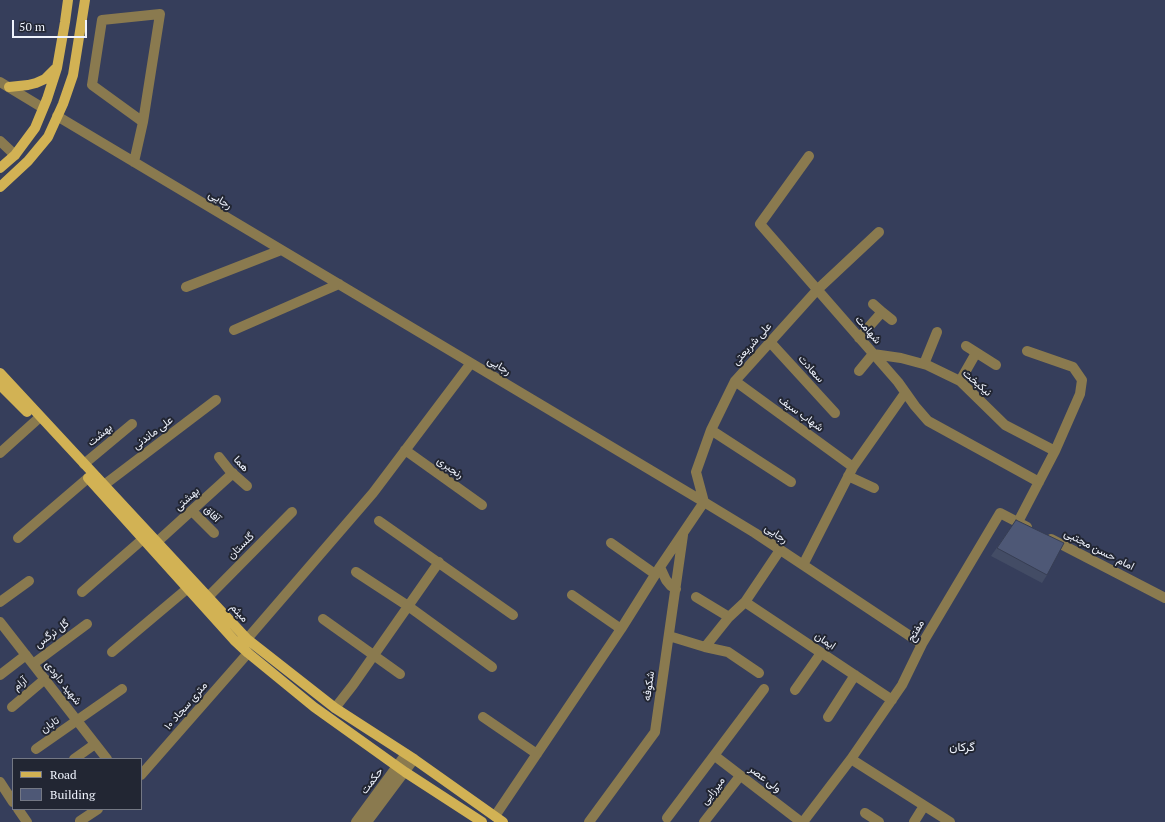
<!DOCTYPE html>
<html>
<head>
<meta charset="utf-8">
<style>
	body { margin:0 }
	#map { position:relative; width:1165px; height:822px; overflow:hidden; background:#363e5b; font-family:"PT Serif",serif }
	canvas { display:block }
	.legend { position:absolute; left:12px; top:758px; width:130px; height:52px; box-sizing:border-box; background:#222633; border:1px solid #747884; margin:0; padding:5px 7px; list-style:none; font-size:12px; color:#eff3fd }
	.legend li { display:flex; align-items:center; gap:8px; height:20px }
	.legend b { width:20px; border:1px solid #747884 }
	.scale { position:absolute; left:12px; top:20px; width:75px; height:18px; box-sizing:border-box; border:2px solid #eff3fd; border-top:0; padding-left:5px; font-size:12px; line-height:14px; white-space:nowrap; color:#eff3fd; -webkit-text-stroke:3px #222633; paint-order:stroke }
</style>
</head>
<body>
<div id="map">
<canvas width="1165" height="822"></canvas>
<ul class="legend">
<li><b style="height:5px;background:#d2b254"></b>Road</li>
<li><b style="height:11px;background:#4e5876"></b>Building</li>
</ul>
<div class="scale">50 m</div>
</div>
<script>
const ctx = document.querySelector('canvas').getContext('2d');
ctx.lineJoin = 'round';
const poly = rows => new Path2D(rows.map(r => 'M' + r).join(''));
function stroke(path, color, width, dash) { ctx.strokeStyle = color; ctx.lineWidth = width; ctx.lineCap = dash ? 'butt' : 'round'; ctx.setLineDash(dash || []); ctx.stroke(path); }
function fill(path, color) { ctx.fillStyle = color; ctx.fill(path, 'evenodd'); }
function write(font, color, halo, rows, align = 'center') {
  ctx.font = font + ' "PT Serif",Vazirmatn,serif'; ctx.lineWidth = 4; ctx.setLineDash([]); ctx.textBaseline = 'middle'; ctx.strokeStyle = halo; ctx.fillStyle = color; for (const [text, x, y, turn = 0] of rows) {
    ctx.save(); ctx.translate(x, y); ctx.rotate((+turn || 0) * Math.PI / 180); ctx.textAlign = isNaN(turn) ? turn : align; if (halo) ctx.strokeText(text, 0, 0); ctx.fillText(text, 0, 0); ctx.restore();
  }
}
stroke(poly([
	[0,82,43,108],
	[57,116,704,502,755,533,922,644],
	[0,141,15,155],
	[809,156,760,224,898,382,915,406,928,421,1039,482],
	[134,162,143,122,92,85,102,20,160,14,143,122],
	[186,287,281,250],
	[882,312,892,320],
	[234,330,339,284],
	[859,338,882,312,873,304],
	[770,342,835,413],
	[966,346,996,365],
	[924,364,937,332],
	[859,371,873,354,901,358,927,365,960,381,1005,425,1055,451],
	[735,381,853,467],
	[960,381,976,353],
	[711,430,791,482],
	[405,450,482,505],
	[0,453,40,417],
	[219,457,230,471,247,486],
	[84,464,132,424],
	[848,476,874,488],
	[104,485,216,400],
	[704,502,696,472,711,430,735,381,817,290,879,232],
	[192,511,214,533],
	[379,521,513,615],
	[1018,522,1055,451,1080,394,1082,380,1073,367,1027,351],
	[18,538,88,478],
	[1051,539,1165,598],
	[157,542,233,473],
	[611,543,655,574],
	[803,565,853,467,905,393],
	[660,567,666,580,671,586,676,589],
	[356,572,408,606,492,667],
	[82,592,143,539],
	[572,595,621,629],
	[208,597,292,512],
	[696,597,729,617],
	[0,602,29,581],
	[745,602,892,700],
	[323,619,400,674],
	[0,622,107,759],
	[669,636,705,647],
	[247,639,373,493,471,363],
	[112,652,188,588],
	[33,664,87,624],
	[759,673,728,652,705,647,729,617,745,602,780,550],
	[0,675,26,655],
	[795,690,821,653],
	[12,707,45,679],
	[335,708,353,685,439,562],
	[483,717,537,754],
	[828,717,855,675],
	[36,749,122,689],
	[715,756,801,822],
	[74,759,95,744],
	[851,759,950,822],
	[141,775,248,653],
	[0,782,13,802],
	[18,809,27,822],
	[865,813,879,822],
	[495,816,621,629,660,567,704,502],
	[667,818,764,689],
	[80,821,98,809],
	[356,822,406,754],
	[367,822,414,759],
	[589,822,655,732,683,535],
	[704,822,740,776],
	[803,822,851,759,902,685,922,644,1000,513,1027,527],
	[914,822,924,806]
]), '#8a7a4f', 10);
stroke(poly([
	[9,87,28,85,36,83,45,79,55,69],
	[0,168,15,155,35,128,47,99,57,68,65,22,68,0],
	[0,187,28,161,48,137,63,104,73,75,85,0],
	[0,373,247,639,335,708,414,759,503,822],
	[0,385,27,412],
	[88,478,234,640,248,653,314,707,405,772,482,822]
]), '#d2b254', 10);
fill(poly([
	[1016,520,1047,575,1042,583,991,556]
]), '#434c65');
const building = poly([
	[1016,520,1064,543,1047,575,997,548,1016,520]
]);
fill(building, '#4e5876');
stroke(building, '#373e53', 1);
write('11px', '#eff3fd', '#222633', [
	["رجایی",220,200,31],
	["شهامت",868,330,49],
	["علی شریعتی",752,344,-48],
	["رجایی",499,366,31],
	["سعادت",811,369,48],
	["نیکبخت",977,383,41],
	["شهاب سیف",801,414,36],
	["علی ماندنی",153,433,-37],
	["بهشت",100,435,-40],
	["هما",241,464,47],
	["رنجبری",450,468,35],
	["بهشتی",187,499,-42],
	["آفاق",212,514,46],
	["رجایی",776,534,34],
	["گلستان",241,546,-45],
	["امام حسن مجتبی",1099,550,27],
	["میثم",239,613,47],
	["مفتح",916,631,-60],
	["گل نرگس",52,634,-37],
	["ایمان",825,641,34],
	["شهید داودی",63,683,52],
	["آرام",20,684,-40],
	["شکوفه",649,686,-82],
	["۱۰ متری سجاد",186,706,-49],
	["تابان",50,725,-35],
	["ولی عصر",765,779,37],
	["حکمت",372,781,-53],
	["میرزایی",713,791,-52]
]);
write('12px', '#eff3fd', '#222633', [
	["گرکان",962,748]
]);
</script>
</body>
</html>
